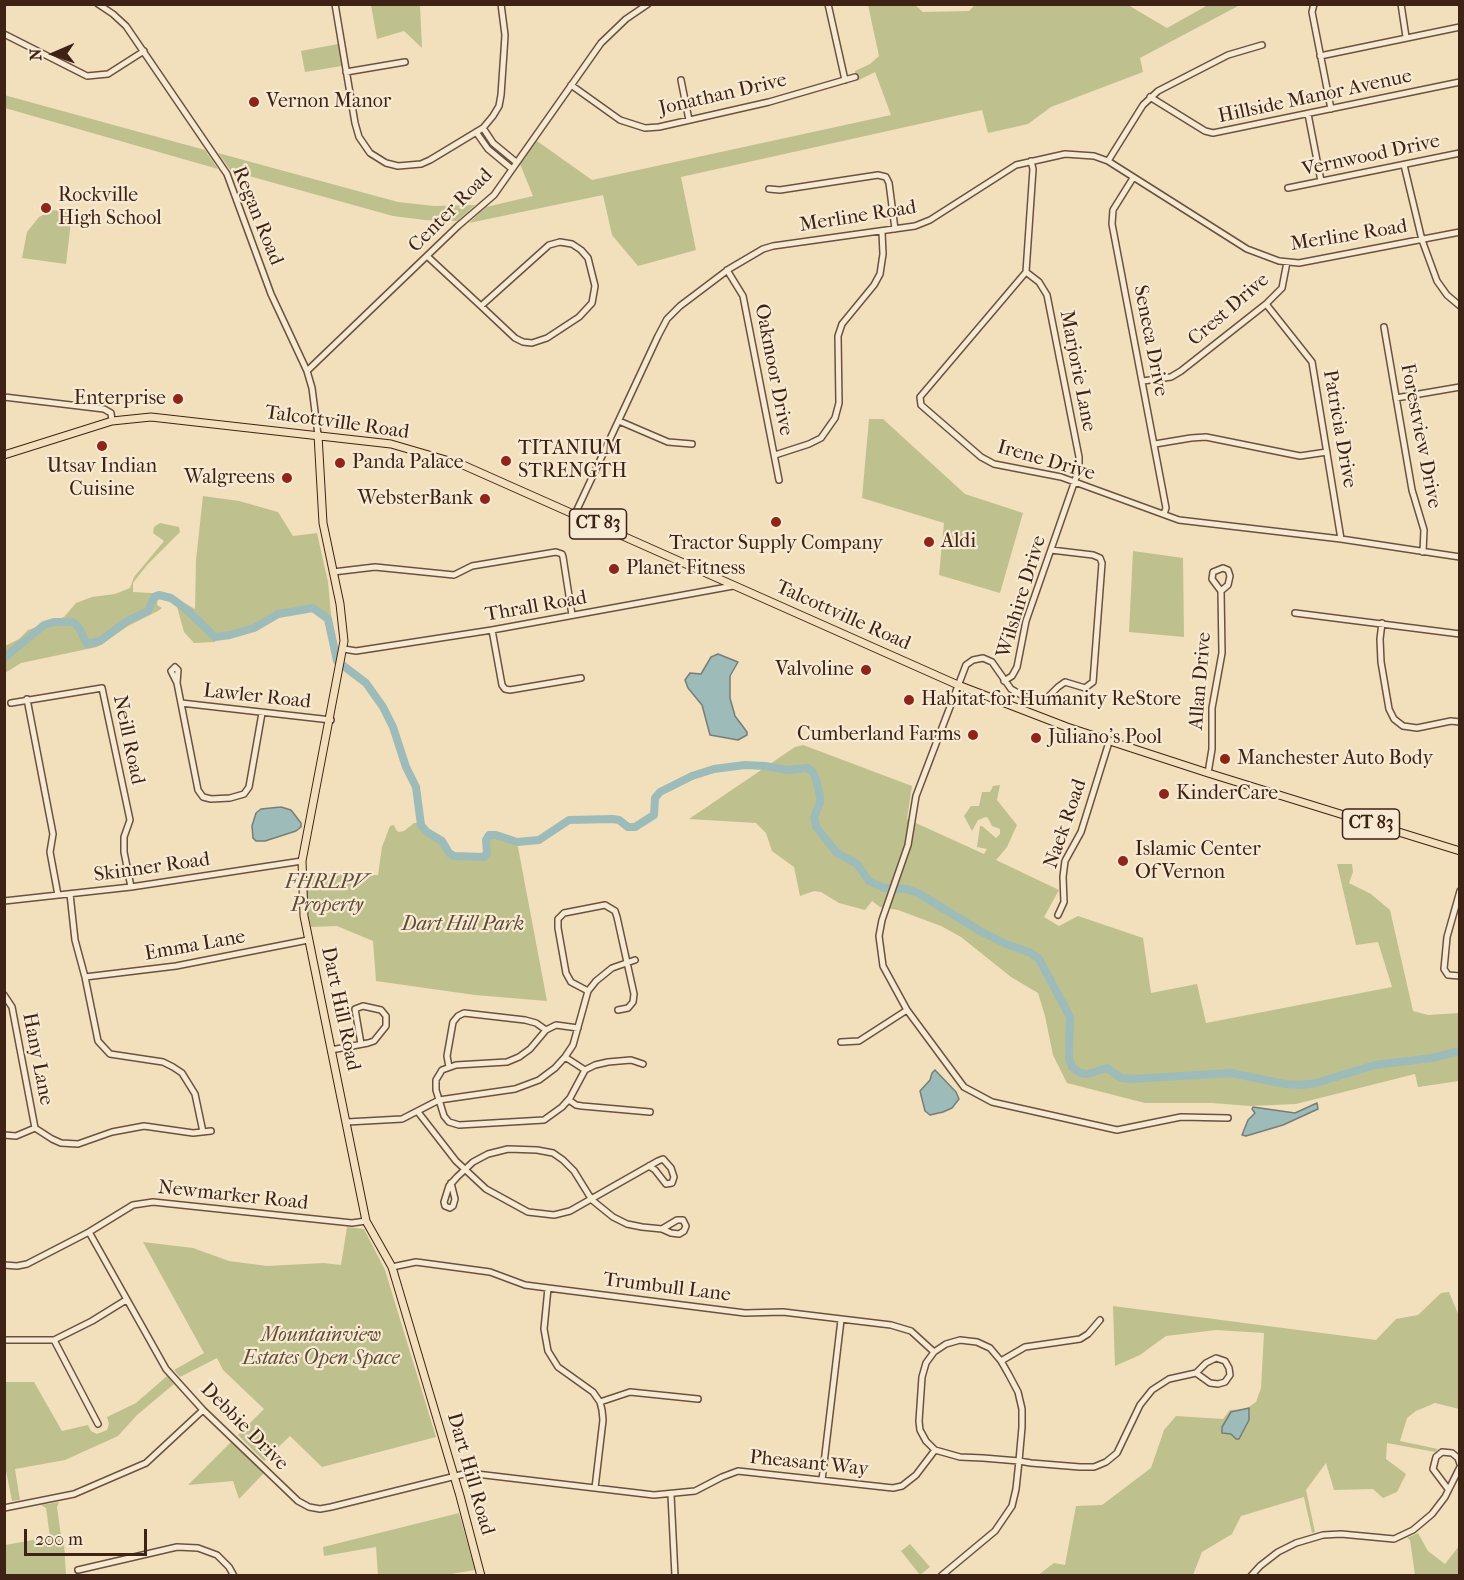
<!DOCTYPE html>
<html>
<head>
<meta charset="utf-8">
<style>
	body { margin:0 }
	#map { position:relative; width:1464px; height:1580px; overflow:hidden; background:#f2dfbc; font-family:"IM FELL French Canon",serif }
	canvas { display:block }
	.frame { position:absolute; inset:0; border:6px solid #3f2216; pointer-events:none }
	.north { position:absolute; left:24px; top:24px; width:60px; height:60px; -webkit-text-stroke:4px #f7ead3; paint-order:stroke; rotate:268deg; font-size:16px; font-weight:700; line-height:24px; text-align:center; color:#3f2216 }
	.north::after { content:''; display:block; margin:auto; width:21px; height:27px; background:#3f2216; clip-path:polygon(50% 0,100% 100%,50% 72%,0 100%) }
	.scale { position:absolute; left:24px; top:1529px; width:123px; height:27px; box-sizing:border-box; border:3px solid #3f2216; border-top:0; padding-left:8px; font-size:18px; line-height:21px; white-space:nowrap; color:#3f2216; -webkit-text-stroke:4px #f7ead3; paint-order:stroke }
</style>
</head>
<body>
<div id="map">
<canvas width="1464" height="1580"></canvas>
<div class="frame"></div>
<div class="north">N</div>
<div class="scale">200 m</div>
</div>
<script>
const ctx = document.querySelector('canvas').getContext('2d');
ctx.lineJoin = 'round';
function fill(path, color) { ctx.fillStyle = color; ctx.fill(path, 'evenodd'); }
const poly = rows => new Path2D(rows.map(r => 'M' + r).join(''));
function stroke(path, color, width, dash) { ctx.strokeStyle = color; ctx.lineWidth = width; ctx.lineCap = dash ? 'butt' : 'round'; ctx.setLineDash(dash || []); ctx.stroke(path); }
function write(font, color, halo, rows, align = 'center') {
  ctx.font = font + ' "IM FELL French Canon",serif'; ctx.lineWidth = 4.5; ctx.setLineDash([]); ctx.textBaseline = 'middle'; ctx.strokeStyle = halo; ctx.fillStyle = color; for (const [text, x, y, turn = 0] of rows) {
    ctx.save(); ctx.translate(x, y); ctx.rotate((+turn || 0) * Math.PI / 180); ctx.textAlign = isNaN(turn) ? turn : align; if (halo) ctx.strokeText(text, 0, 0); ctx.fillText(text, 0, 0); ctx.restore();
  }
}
fill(poly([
	[976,4,1128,5,1167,28,1208,5,1240,5,1140,58,1143,72,1051,107,1028,124,988,133,982,110,681,177,696,250,638,266,612,235,603,195,469,223,486,207,533,196,520,164,537,141,592,180,891,115,875,72,857,81,855,71,870,64,879,56,868,5,915,5,923,12,969,11],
	[371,5,420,5,422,48,404,31,377,39],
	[338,44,342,66,305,72,301,51],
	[4,95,205,150,218,169,5,108],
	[218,153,398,202,434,206,475,205,457,221,425,220,393,216,231,171],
	[53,210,72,213,66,264,22,258,27,232,39,217],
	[869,419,883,419,965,494,1023,513,1000,593,939,575,944,523,862,498],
	[203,496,239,501,278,512,293,536,317,533,328,582,334,646,328,619,316,609,311,608,276,615,256,627,218,637,215,642,194,643,184,632,176,603,162,597,158,599,157,605,162,608,158,611,128,626,97,647,21,663,5,673,5,646,19,639,28,630,64,617,76,603,92,597,115,594,130,588,134,577,164,541,153,533,154,527,160,523,179,527,180,532,147,565,133,583,133,592,168,594,195,609,196,560],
	[1133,551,1183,558,1184,637,1129,632],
	[803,745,912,786,907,819,984,854,987,849,977,847,980,826,982,826,996,838,1000,834,1000,829,992,826,988,818,986,817,978,820,972,831,964,816,971,806,979,806,982,792,990,792,993,786,1000,785,997,800,1017,825,1007,847,996,860,1059,890,1044,917,1059,926,1078,916,1143,938,1151,993,1197,984,1206,1023,1392,987,1378,942,1356,945,1337,864,1352,864,1353,872,1349,883,1371,894,1390,910,1413,1011,1428,1015,1459,1013,1459,1081,1418,1087,1415,1074,1296,1104,1250,1106,1212,1103,1145,1103,1067,1083,1053,1055,1045,1016,1038,993,1011,977,961,937,941,926,898,910,880,907,872,901,865,910,839,903,821,892,814,891,800,896,794,867,772,851,766,833,756,823,689,819,795,747],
	[414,823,421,823,428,832,443,842,450,854,457,856,485,857,488,852,486,839,490,835,517,842,547,1001,475,995,376,981,373,941,337,926,311,927,305,896,304,873,378,875,382,847,390,826,394,825,396,830,399,832,404,831],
	[347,1227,364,1229,385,1270,436,1437,322,1467,290,1436,264,1461,238,1435,264,1409,223,1370,217,1358,180,1377,174,1370,204,1353,143,1242,193,1248,229,1261,267,1266,324,1263,341,1265],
	[1449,1292,1459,1316,1459,1409,1435,1403,1416,1411,1407,1418,1400,1441,1438,1449,1435,1452,1387,1443,1386,1459,1406,1474,1397,1492,1383,1498,1373,1489,1334,1490,1326,1463,1306,1490,1315,1532,1312,1533,1304,1497,1241,1516,1232,1534,1202,1552,1193,1575,1037,1576,1054,1563,1065,1565,1076,1506,1102,1505,1151,1468,1164,1430,1176,1416,1223,1419,1230,1410,1246,1409,1256,1402,1261,1388,1264,1333,1216,1330,1166,1336,1140,1355,1115,1366,1113,1306,1376,1340,1396,1319,1418,1315,1441,1293],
	[167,1376,174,1384,137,1415,118,1436,65,1460,15,1469,20,1500,12,1501,6,1471,5,1471,5,1382,34,1382,62,1431,88,1425,91,1431,97,1434,107,1430,109,1424,107,1417,136,1403],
	[232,1441,264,1473,239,1499,233,1481,188,1485],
	[59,1502,57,1507,62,1543,64,1542,66,1575,5,1575,5,1545,50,1537,46,1508,41,1505],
	[459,1513,475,1570,445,1575,378,1575,376,1547,324,1556,323,1547],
	[1418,1533,1428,1551,1445,1564,1459,1546,1459,1575,1415,1575,1410,1540,1407,1538],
	[910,1544,930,1567,920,1575,901,1551]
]), '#bec18e');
const water = poly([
	[718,654,738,662,730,676,730,698,735,716,747,732,747,735,738,740,710,735,702,705,688,688,685,680,690,673,701,674,711,657,718,654],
	[281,807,291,810,301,823,301,827,296,831,265,841,256,841,253,838,252,826,256,813,261,809,281,807],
	[935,1070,956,1092,959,1099,952,1108,943,1112,930,1115,925,1111,920,1091,930,1080,932,1073,935,1070],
	[1317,1103,1318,1109,1283,1125,1246,1136,1242,1135,1248,1120,1255,1113,1252,1109,1253,1107,1295,1113,1317,1103],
	[1249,1408,1249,1420,1239,1439,1236,1439,1231,1434,1222,1433,1222,1427,1231,1412,1249,1408]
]);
fill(water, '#9dbbb8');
stroke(water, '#777e77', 1.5);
stroke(poly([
	[4,658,44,625,54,622,73,622,79,628,87,644,100,641,127,621,148,611,154,597,159,595,171,598,186,609,215,637,230,635,254,628,278,614,313,608,328,619,337,661,366,683,383,707,393,727,406,767,416,787,421,825,427,832,442,841,449,853,454,856,484,857,487,853,486,840,489,835,496,835,517,842,539,840,569,820,613,819,619,820,628,827,635,827,654,815,655,798,660,792,692,776,714,769,745,765,765,766,788,770,807,768,812,771,816,779,820,796,820,803,814,817,816,827,837,853,857,864,869,881,884,888,907,889,918,893,980,931,1006,944,1031,953,1039,959,1070,1017,1069,1058,1072,1067,1080,1073,1088,1074,1107,1068,1121,1078,1131,1079,1231,1073,1285,1084,1301,1085,1316,1083,1375,1065,1432,1058,1460,1051]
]), '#9dbbb8', 8);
const minor = poly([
	[98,4,113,14,126,26,227,174,271,294,307,371,312,388,318,435],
	[335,4,355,123,359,137,370,153,386,163,398,166,421,164,430,160,483,128,493,116,499,106,501,95,504,51,505,35,501,4],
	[828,4,845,80],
	[1314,4,1312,12,1331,109],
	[1401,4,1406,37],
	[4,34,87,76,108,74,144,51],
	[1320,56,1460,27],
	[346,72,405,62],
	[681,80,689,120],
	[571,85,620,120,645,128,659,127,769,102,855,77],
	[1150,97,1205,131,1213,133,1460,82],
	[1308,114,1321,181],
	[483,128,493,143,516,162],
	[476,132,488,149,512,169],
	[1031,161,1033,169,1026,272,920,397,921,405,981,457,994,464,1061,477,1179,520,1341,539,1460,557],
	[1108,161,1143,105,1158,91,1228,55,1262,45],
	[1404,165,1422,240,1437,281,1447,295,1460,306],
	[1133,178,1113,210,1112,224,1166,508,1164,514],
	[1288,188,1460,153],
	[769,189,780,190,878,175,886,177,889,183,895,229],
	[560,242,572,244,581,250,588,258,595,286,592,303,579,317,547,338,532,343,523,342,515,338,481,306,549,245,560,242],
	[427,256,481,306],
	[727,270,743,296,779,480],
	[1266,304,1312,362,1341,539],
	[1384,327,1412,490,1424,530,1423,552],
	[307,371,458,226,494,195,601,43,626,19,648,4],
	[1143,381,1171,377,1181,371,1266,304,1282,288,1287,262],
	[4,397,104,409,111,413,112,421],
	[1396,398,1460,387],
	[619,421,668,442,692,444],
	[1155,444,1191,438,1206,437,1300,456,1327,452],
	[775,455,809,444,821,438,835,418,839,403,838,336,842,324,874,285,880,274,883,254,882,232],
	[575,514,658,336,667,319,680,306,729,269,763,249,773,246,915,226,930,220,1016,165,1065,154,1094,156,1108,161,1247,249,1279,261,1299,263,1460,232],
	[1051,550,1093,555,1100,558,1102,563,1093,682,1085,688,1065,682,1058,687,1044,701,1023,696,1011,689,992,662,983,658,973,660,966,665,916,796,908,845,882,920,879,936,883,966,907,1010,964,1087,992,1102,1117,1130,1181,1117,1228,1118],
	[333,572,375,567,454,575,472,566,556,552,562,554,563,557,572,615],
	[1295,613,1460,634],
	[1382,623,1380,639,1381,662,1389,709,1394,719,1403,726,1417,728,1451,721,1460,722],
	[492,630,502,685,505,689,510,690,581,678],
	[344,649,356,651,492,630,733,586],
	[1004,681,1012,676,1017,667,1026,621,1079,469,1079,457,1047,295,1039,282,1026,272],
	[177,683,171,671,175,667,178,670,177,683,198,790,203,797,211,799,230,798,244,794,249,787,262,713],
	[27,699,53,834,50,852,58,895],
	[11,703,102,688,130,820,124,837,124,852,131,887],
	[181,703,331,720],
	[1208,773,1212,749,1212,708,1222,653,1221,591,1212,579,1213,572,1223,568,1228,570,1230,576,1228,585,1221,591],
	[1460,891,1447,937,1444,969,1448,975,1460,976],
	[70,894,75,940,85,977,98,1041,110,1054,163,1062,173,1067,182,1073,195,1094,203,1132],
	[4,901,131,887,302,861],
	[1058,915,1064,902,1063,877,1065,861,1081,832,1109,742],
	[85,977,176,966,308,940],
	[588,991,571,982,566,973,558,928,558,919,564,913,605,905,615,911,617,917,634,994,633,1002,628,1008,618,1010],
	[4,995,12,1007,35,1128,52,1139,61,1143,78,1144,112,1132,144,1126,193,1133,211,1131],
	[578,1028,556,1025,546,1030,530,1049,519,1057,507,1062,456,1065,442,1070,436,1080,436,1090,444,1116,449,1122,459,1125,544,1120,562,1107,570,1098,585,1070,595,1065,608,1062,631,1060,643,1064],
	[841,1042,859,1041,907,1010],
	[331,1050,368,1043,374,1041,386,1026,386,1016,381,1010,363,1006,355,1009,361,1044],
	[565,1057,585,1070],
	[449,1067,447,1056,453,1022,458,1016,464,1013,525,1020,536,1023,546,1030],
	[569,1100,576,1105,582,1106,650,1112],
	[418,1112,456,1161,486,1189,528,1212,554,1215,570,1211,658,1161,663,1159,671,1168,674,1177,672,1183,666,1184,655,1170,649,1166],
	[347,1122,402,1119,439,1100,515,1089,539,1080,555,1068,565,1057,573,1045,588,991,596,981,612,968,635,960],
	[4,1135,16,1136,35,1128],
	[451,1183,455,1199,453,1206,450,1208,445,1206,444,1202,449,1186,457,1177,473,1162,488,1154,508,1149,537,1150,553,1153,563,1160,574,1171,592,1200,613,1217,627,1224,642,1227,662,1229,671,1233,679,1234,684,1231,686,1226,683,1220,677,1220,662,1229],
	[89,1232,166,1369,203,1410,298,1501,309,1507,320,1509,331,1507,468,1473,654,1495,695,1491,722,1477,738,1471,893,1488,902,1486,916,1475,935,1450],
	[4,1265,17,1266,27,1264,89,1232,133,1205,153,1202,352,1223,366,1221],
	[392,1267,416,1262,490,1272,525,1285,548,1288,745,1313,783,1312,891,1325,911,1331,934,1352],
	[548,1288,544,1329,548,1351,558,1367,593,1392,600,1402,602,1410,603,1420,595,1488],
	[4,1340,54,1340,92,1321,126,1300],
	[54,1340,98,1424],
	[1001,1361,1025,1347,1080,1339,1088,1334,1100,1320],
	[600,1402,630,1392,698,1399],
	[822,1480,841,1320],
	[1448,1489,1433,1469,1436,1457,1442,1452,1452,1453,1458,1458,1460,1464],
	[671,1495,675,1576],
	[4,1508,74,1494,146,1463,203,1410],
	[78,1570,177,1547,198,1548,217,1555,229,1567,234,1576],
	[941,1576,995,1531,1012,1506,1016,1489,1019,1461,1022,1427,1022,1409,1018,1392,1009,1375,1001,1361,990,1348,977,1342,960,1340,946,1344,934,1352,926,1363,922,1377,919,1421,920,1430,926,1441,935,1450,960,1457,983,1458,1019,1461,1031,1463,1080,1467,1094,1467,1106,1462,1117,1453,1140,1405,1152,1390,1169,1379,1196,1373,1210,1383,1218,1384,1225,1382,1230,1375,1229,1368,1225,1361,1216,1358,1206,1363,1196,1373],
	[1251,1576,1260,1566,1278,1552,1296,1543,1323,1535,1341,1534,1394,1539,1413,1530,1432,1514,1445,1497,1460,1467]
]);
const major = poly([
	[318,435,323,523,340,604,344,641,302,861,304,916,366,1221,392,1267,460,1496,481,1576],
	[4,455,112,421,151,417,391,444,463,465,958,685,1067,727,1208,773,1460,851]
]);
stroke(minor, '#6c5140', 8);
stroke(major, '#3f2216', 9);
stroke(minor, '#f7ead3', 5);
stroke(major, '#f2dfbc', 7);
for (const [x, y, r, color] of [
	[254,102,6,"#8f2418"],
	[46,208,6,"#8f2418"],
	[178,399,6,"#8f2418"],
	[102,446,6,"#8f2418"],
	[506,461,6,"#8f2418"],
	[340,463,6,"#8f2418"],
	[287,478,6,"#8f2418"],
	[485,499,6,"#8f2418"],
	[776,522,6,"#8f2418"],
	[929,542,6,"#8f2418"],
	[614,569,6,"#8f2418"],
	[866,670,6,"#8f2418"],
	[909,700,6,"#8f2418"],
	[973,735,6,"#8f2418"],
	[1036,738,6,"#8f2418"],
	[1225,759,6,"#8f2418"],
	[1164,794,6,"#8f2418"],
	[1123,861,6,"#8f2418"]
]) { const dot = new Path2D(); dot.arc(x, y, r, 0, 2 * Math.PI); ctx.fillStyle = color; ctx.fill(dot); stroke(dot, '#f7ead3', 2); }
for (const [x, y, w] of [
	[598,524,57],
	[1371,824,57]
]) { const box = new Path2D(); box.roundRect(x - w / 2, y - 15, w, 30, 4.5); ctx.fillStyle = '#f7ead3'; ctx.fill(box); stroke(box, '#3f2216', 1.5); }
write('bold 18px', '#3f2216', null, [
	["CT 83",598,524],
	["CT 83",1371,824]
]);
write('20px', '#3f2216', '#f7ead3', [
	["Jonathan Drive",723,95,-13],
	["Hillside Manor Avenue",1315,97,-12],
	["Vernwood Drive",1371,156,-12],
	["Center Road",451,211,-45],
	["Regan Road",257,216,68],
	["Merline Road",858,217,-9],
	["Merline Road",1349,236,-9],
	["Crest Drive",1229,310,-41],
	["Seneca Drive",1150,341,79],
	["Oakmoor Drive",773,370,79],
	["Marjorie Lane",1077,371,79],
	["Talcottville Road",337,423,8],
	["Patricia Drive",1339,429,80],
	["Forestview Drive",1420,436,79],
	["Irene Drive",1046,461,16],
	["Wilshire Drive",1022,597,-73],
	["Thrall Road",536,607,-10],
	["Talcottville Road",843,616,24],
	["Allan Drive",1201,681,-85],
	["Lawler Road",257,697,6],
	["Neill Road",128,740,78],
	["Naek Road",1066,824,-71],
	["Skinner Road",152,868,-8],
	["Emma Lane",195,946,-10],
	["Dart Hill Road",340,1009,78],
	["Hany Lane",37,1059,79],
	["Newmarker Road",233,1196,6],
	["Trumbull Lane",667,1288,7],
	["Debbie Drive",244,1427,45],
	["Pheasant Way",809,1464,6],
	["Dart Hill Road",470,1474,74]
]);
write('20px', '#3f2216', '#f7ead3', [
	["Vernon Manor",266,102],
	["Rockville",58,196],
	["High School",58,219],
	["Enterprise",166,399,"right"],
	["TITANIUM",518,449],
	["STRENGTH",518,472],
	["Panda Palace",352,463],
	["Utsav Indian",102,467,"center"],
	["Cuisine",102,490,"center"],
	["Walgreens",275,478,"right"],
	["WebsterBank",473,499,"right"],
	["Aldi",941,542],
	["Tractor Supply Company",776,544,"center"],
	["Planet Fitness",626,569],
	["Valvoline",854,670,"right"],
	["Habitat for Humanity ReStore",921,700],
	["Cumberland Farms",961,735,"right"],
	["Juliano's Pool",1048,738],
	["Manchester Auto Body",1237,759],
	["KinderCare",1176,794],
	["Islamic Center",1135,850],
	["Of Vernon",1135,873]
], 'left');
write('italic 20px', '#5f4a34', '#f7ead3', [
	["FHRLPV",327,883],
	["Property",327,906],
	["Dart Hill Park",463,925],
	["Mountainview",321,1336],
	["Estates Open Space",321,1359]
]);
</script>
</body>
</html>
